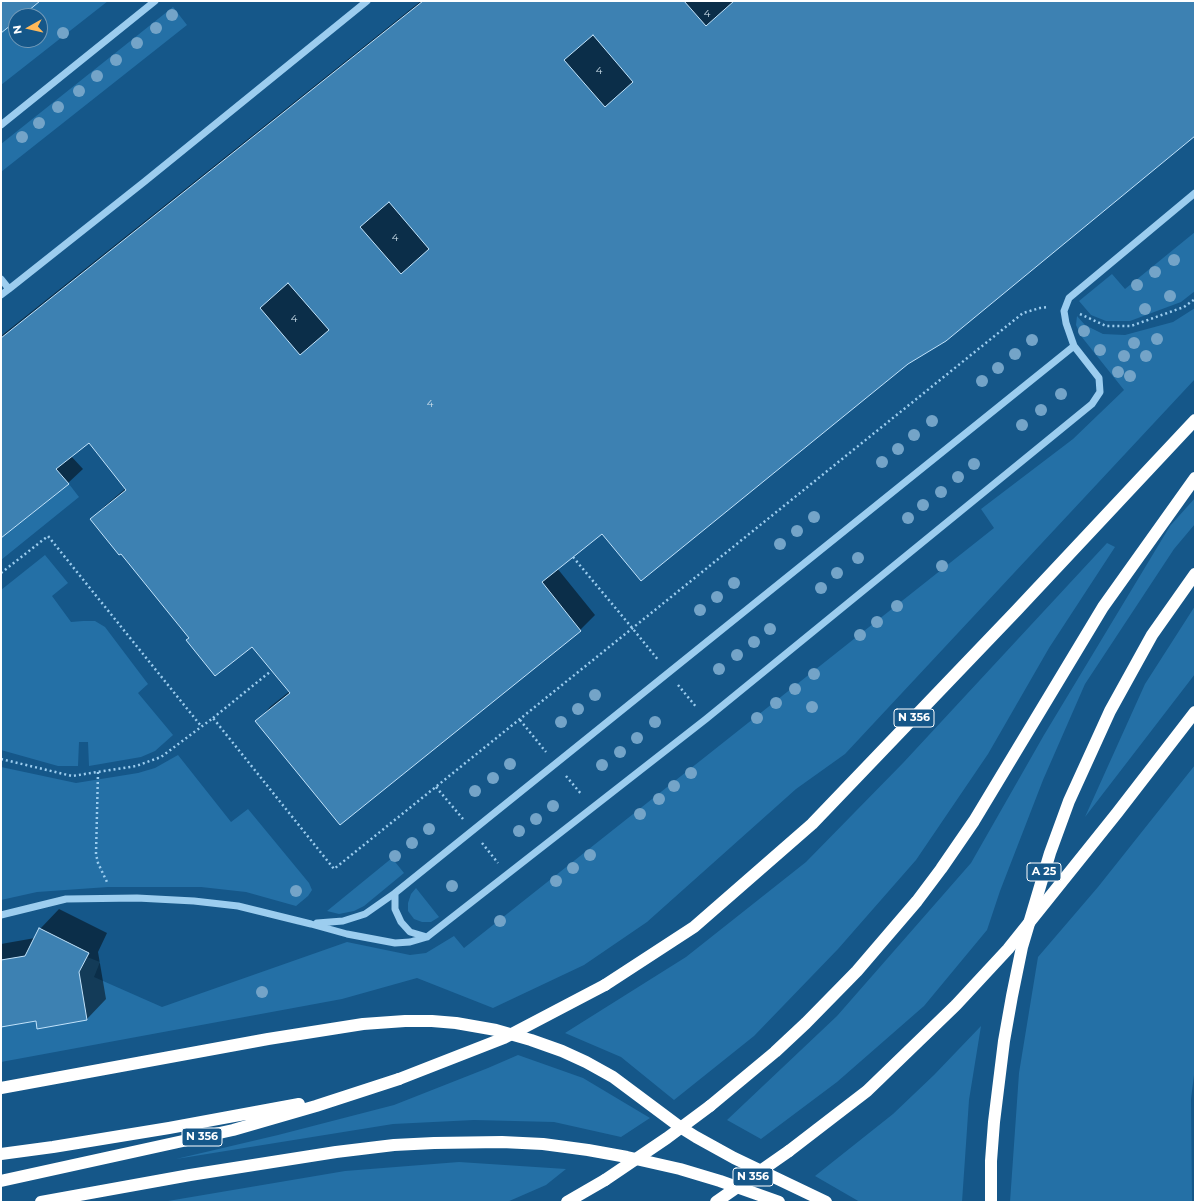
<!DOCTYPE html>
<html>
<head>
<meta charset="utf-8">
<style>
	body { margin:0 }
	#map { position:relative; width:1196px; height:1203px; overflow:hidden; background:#155789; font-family:Montserrat,sans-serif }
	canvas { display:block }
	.frame { position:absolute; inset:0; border:2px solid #fff; pointer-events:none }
	.north { position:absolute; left:8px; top:8px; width:40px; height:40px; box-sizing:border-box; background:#155789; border:1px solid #739ab8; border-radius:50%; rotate:262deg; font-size:11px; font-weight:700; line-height:16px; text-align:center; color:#fff }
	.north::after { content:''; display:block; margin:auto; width:14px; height:18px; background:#ffb959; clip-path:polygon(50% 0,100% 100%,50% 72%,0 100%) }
</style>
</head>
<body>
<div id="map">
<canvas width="1196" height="1203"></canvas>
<div class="frame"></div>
<div class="north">N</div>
</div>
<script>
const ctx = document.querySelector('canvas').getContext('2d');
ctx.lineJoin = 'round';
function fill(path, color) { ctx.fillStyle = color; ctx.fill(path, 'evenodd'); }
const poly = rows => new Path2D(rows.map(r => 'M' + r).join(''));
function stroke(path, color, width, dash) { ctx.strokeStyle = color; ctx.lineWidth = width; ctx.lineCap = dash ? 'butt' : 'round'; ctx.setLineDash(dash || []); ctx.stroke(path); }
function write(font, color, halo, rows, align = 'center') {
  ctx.font = font + ' Montserrat,sans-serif'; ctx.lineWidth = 4; ctx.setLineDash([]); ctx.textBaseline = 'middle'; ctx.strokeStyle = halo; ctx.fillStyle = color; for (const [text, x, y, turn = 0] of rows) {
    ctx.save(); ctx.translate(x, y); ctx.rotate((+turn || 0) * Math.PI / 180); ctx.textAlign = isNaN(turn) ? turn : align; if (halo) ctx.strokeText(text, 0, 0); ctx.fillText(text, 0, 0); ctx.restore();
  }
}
fill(poly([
	[40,1,108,1,1,85,1,33,16,21,16,40,40,40,40,16,22,16],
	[173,7,187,25,1,172,1,144],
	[1195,232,1195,291,1181,302,1130,321,1106,321,1091,315,1079,301,1112,274,1125,289],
	[1195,308,1195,379,845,754,796,789,647,922,584,965,493,1008,417,978,342,999,1,1062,1,1027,36,1021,37,1028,87,1020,79,972,87,957,100,962,94,977,162,1007,347,942,410,955,426,953,454,936,464,948,994,528,981,509,1073,439,1124,390,1081,336,1076,325,1077,316,1085,325,1103,334,1125,335,1173,322],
	[69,484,79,497,1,560,1,538],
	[1195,498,1195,524,1174,549,1085,684,1043,780,1000,891,987,930,924,1006,837,1082,761,1139,727,1120,837,1016,971,863,1044,735,1170,526],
	[1107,543,1115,547,1049,648,988,754,916,860,838,949,754,1036,674,1100,621,1057,565,1033,686,957,806,862,903,763],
	[45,555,68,583,52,596,71,622,83,621,95,621,105,627,148,684,138,693,173,735,155,751,141,757,89,766,88,742,79,742,78,766,58,766,1,750,1,590],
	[1195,606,1195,674,1085,817,1145,684],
	[178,755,231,822,248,809,309,883,312,890,308,896,296,906,246,892,201,887,108,887,37,892,1,900,1,767,76,783,138,773,155,768],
	[1195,765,1195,1067,1191,1099,1192,1202,1010,1202,1019,1073,1038,957,1098,887],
	[392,858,404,873,364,906,354,911,339,914,327,911],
	[416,888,439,917,431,922,422,922,414,919,408,911,408,903,411,894],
	[981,1026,969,1100,962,1202,860,1202,815,1176,893,1114,934,1075],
	[518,1055,583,1078,650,1118,621,1137,554,1122,474,1120,393,1124,176,1159,278,1135,394,1105,488,1068],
	[459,1162,566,1169,546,1185,507,1202,162,1202,345,1171]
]), '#2470a6');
fill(poly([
	[421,1,1195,1,1195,135,602,532,557,568,595,615,580,630,257,721,271,706,290,691,252,645,190,637,121,552,91,519,106,505,126,488,89,442,71,456,83,469,68,483,1,537,1,336],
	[59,909,107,933,98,952,106,999,87,1019,37,1020,1,1026,1,944,35,938,40,929]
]), '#0007');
const building = poly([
	[1,1,40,1,22,16,16,16,16,21,1,33,1,1],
	[423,1,1195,1,1195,136,946,341,908,364,641,581,602,534,542,582,581,631,340,825,255,721,290,693,252,647,215,676,186,640,189,638,121,554,119,555,90,519,126,490,89,443,56,469,69,484,1,538,1,338,423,1],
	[684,1,734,1,706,26,684,1],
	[593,35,633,82,605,107,564,60,593,35],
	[389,202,429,249,401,274,360,227,389,202],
	[288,283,329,330,300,355,260,308,288,283],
	[39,928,89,953,79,972,87,1020,37,1029,36,1021,1,1027,1,960,25,956,39,928]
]);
fill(building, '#3d81b2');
stroke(building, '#c2e3fb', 1);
stroke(poly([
	[1080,314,1106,326,1131,326,1184,307,1195,299],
	[573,557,633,629,659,661],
	[1,573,48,536,201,726],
	[678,685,697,708],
	[213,718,271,671],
	[520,720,546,752],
	[1,759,72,776,136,766,161,757,213,718,334,869,1023,313,1040,308,1049,307],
	[98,772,96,854,98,863,107,882],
	[566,776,582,795],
	[436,787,463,819],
	[482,843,498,863]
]), '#9ccdef', 2.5, [2, 3]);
stroke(poly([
	[1,125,155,1],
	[1,279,9,289,1,295],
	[9,289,144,182,367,1],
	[1074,346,1066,323,1064,311,1069,298,1195,193],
	[1,915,66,899,137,898,194,901,238,906,311,924,347,934,395,943,410,942,427,937,706,719,1092,404,1100,392,1099,378,1074,346,395,893,395,909,401,922,410,932,427,937],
	[317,923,343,921,365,914,395,893]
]), '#9ccdef', 7);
stroke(poly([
	[605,985,694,927,812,824,1016,611,1195,420],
	[1,1088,268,1039,363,1024,405,1021,432,1021,456,1023,496,1030,531,1040,562,1051,586,1062,613,1077,680,1127,696,1137,734,1158,826,1202],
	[710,1106,775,1052,806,1023,857,971,917,901,941,869,974,821,1103,607,1195,478],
	[789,1151,867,1091,956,1005,1008,949,1117,813,1195,712],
	[1,1154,53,1147,169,1128,299,1104],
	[1,1181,233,1130,316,1106,399,1079],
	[41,1202,190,1175,336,1152,394,1145,434,1143,502,1142,543,1144,588,1150,627,1157,680,1169,720,1181,779,1202],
	[567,1202,605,1180]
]), '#fff', 12);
stroke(poly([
	[399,1079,504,1038,605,985],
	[605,1180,667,1138,710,1106],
	[716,1202,789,1151],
	[991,1202,991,1161,994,1122,1004,1041,1012,996,1022,947,1050,853,1069,801,1110,711,1152,635,1195,574]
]), '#fff', 12);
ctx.fillStyle = '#74a4c8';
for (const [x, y] of [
	[172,15],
	[156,28],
	[63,33],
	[137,43],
	[116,60],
	[97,76],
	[79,91],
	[58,107],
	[39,123],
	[22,137],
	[1174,260],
	[1155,272],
	[1137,285],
	[1170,296],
	[1145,309],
	[1084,331],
	[1157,339],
	[1032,340],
	[1134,343],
	[1100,350],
	[1015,354],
	[1124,356],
	[1146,356],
	[998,368],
	[1118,372],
	[1130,376],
	[982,381],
	[1061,394],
	[1041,410],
	[932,421],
	[1022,425],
	[914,435],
	[898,449],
	[882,462],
	[974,464],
	[958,477],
	[941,492],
	[923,505],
	[814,517],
	[908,518],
	[797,531],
	[780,544],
	[858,558],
	[942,566],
	[837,573],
	[734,583],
	[821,588],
	[717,597],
	[897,606],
	[700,610],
	[877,622],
	[770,629],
	[860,635],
	[754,642],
	[737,655],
	[719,669],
	[814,674],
	[795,689],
	[595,695],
	[776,703],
	[812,707],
	[578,709],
	[757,718],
	[561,722],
	[655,722],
	[637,738],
	[620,752],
	[510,764],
	[602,765],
	[691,773],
	[493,778],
	[674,786],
	[475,791],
	[659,799],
	[553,806],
	[640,814],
	[536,819],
	[429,829],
	[519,831],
	[412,843],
	[590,855],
	[395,856],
	[573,868],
	[556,881],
	[452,886],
	[296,891],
	[500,921],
	[262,992]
]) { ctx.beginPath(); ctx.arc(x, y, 6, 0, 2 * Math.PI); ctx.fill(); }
write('10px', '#cee0ec', null, [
	["4",707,14],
	["4",599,71],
	["4",395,238],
	["4",294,319],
	["4",430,404]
]);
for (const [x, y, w] of [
	[914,718,40],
	[1044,872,34],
	[202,1137,40],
	[753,1177,40]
]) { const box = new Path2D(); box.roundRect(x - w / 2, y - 9, w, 18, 3); ctx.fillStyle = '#155789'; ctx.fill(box); stroke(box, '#fff', 1); }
write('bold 11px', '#fff', null, [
	["N 356",914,718],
	["A 25",1044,872],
	["N 356",202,1137],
	["N 356",753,1177]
]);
</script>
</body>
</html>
